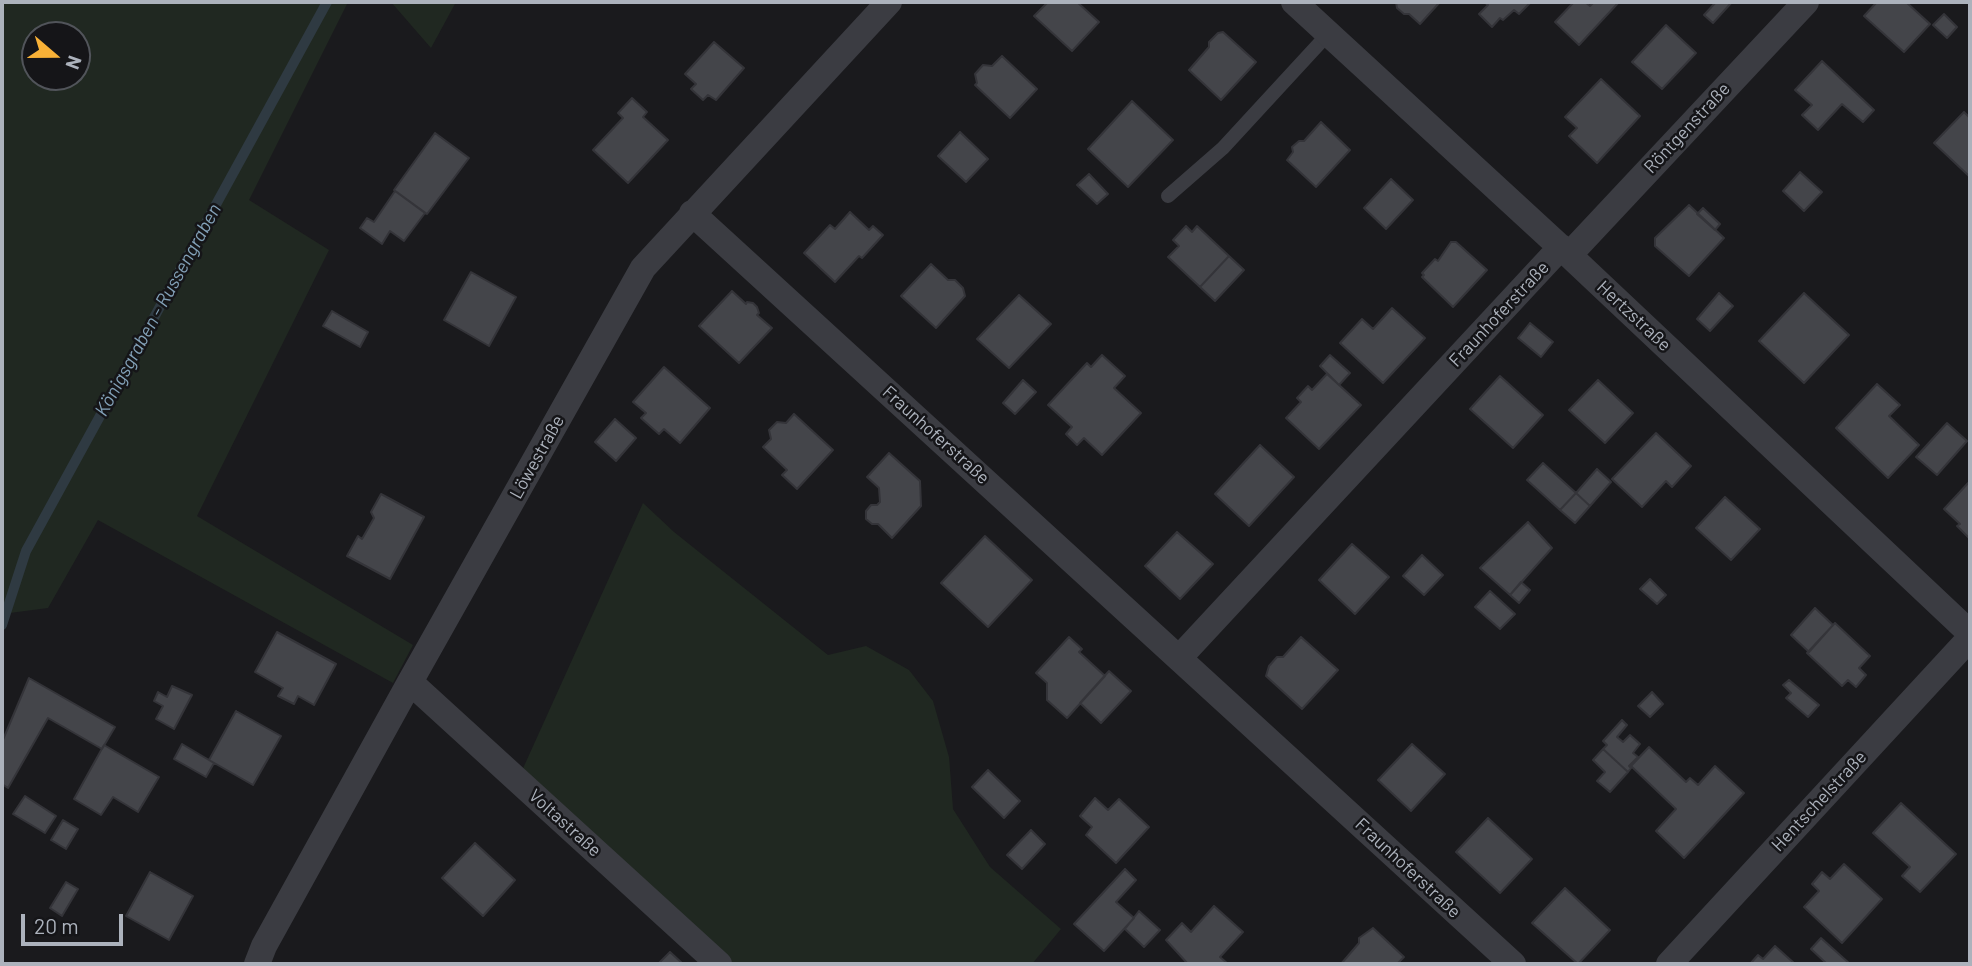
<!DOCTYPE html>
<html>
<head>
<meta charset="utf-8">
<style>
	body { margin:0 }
	#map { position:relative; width:1972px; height:966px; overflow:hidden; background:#1a1a1d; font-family:Barlow,sans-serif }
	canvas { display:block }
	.frame { position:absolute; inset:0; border:4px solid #acb2bc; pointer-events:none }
	.north { position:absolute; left:21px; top:21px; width:70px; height:70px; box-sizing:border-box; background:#151518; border:2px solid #51545a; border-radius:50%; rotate:110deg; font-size:19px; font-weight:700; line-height:28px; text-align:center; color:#acb2bc }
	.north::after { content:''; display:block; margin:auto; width:24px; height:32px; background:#f8b137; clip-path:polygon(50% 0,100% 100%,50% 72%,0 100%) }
	.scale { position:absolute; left:21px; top:914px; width:102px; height:32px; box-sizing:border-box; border:4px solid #acb2bc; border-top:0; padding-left:9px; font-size:21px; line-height:24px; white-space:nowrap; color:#acb2bc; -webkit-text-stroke:5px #151518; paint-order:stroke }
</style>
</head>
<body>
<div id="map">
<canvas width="1972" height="966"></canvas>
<div class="frame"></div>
<div class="north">N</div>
<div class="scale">20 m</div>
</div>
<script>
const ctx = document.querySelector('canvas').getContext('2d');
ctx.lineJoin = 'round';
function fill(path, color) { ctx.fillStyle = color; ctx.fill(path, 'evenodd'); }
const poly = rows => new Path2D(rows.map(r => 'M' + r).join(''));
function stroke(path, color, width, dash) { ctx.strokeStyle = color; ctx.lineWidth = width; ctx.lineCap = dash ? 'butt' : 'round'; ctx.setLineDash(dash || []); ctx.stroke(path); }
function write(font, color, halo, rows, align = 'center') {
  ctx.font = font + ' Barlow,sans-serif'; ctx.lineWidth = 5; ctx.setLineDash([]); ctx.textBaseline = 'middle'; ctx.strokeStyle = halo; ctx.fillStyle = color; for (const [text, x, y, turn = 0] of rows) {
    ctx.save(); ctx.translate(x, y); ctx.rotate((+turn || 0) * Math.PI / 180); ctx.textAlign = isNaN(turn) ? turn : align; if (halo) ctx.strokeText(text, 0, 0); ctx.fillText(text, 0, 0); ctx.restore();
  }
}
fill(poly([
	[2,2,348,2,249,200,329,250,197,516,413,645,393,683,98,520,48,608,2,614],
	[35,35,77,35,77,77,35,77],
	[391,2,456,2,431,48],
	[643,503,674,532,828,655,866,646,909,670,933,701,949,757,953,809,990,867,1061,929,1032,964,725,964,520,775]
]), '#202821');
stroke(poly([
	[2,625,26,551,327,2]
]), '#2f3a42', 10);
const building = poly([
	[1048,2,1077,2,1099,22,1072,51,1034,16,1048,2],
	[1396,2,1440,2,1420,24,1409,14,1404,14,1397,8,1396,2],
	[1484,2,1531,2,1519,14,1514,10,1503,20,1500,18,1492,27,1479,14,1488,5,1484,2],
	[1574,2,1585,2,1590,6,1594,2,1619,2,1579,45,1555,22,1574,2],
	[1716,2,1732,2,1713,23,1704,15,1716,2],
	[1877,2,1906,2,1930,24,1904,52,1864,16,1877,2],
	[1944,14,1957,27,1947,38,1933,25,1944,14],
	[1666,25,1696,53,1662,89,1632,62,1666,25],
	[1223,32,1256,62,1221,100,1189,70,1209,47,1209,42,1218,33,1223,32],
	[714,42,744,68,716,100,708,95,703,100,691,89,696,84,685,74,714,42],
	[1002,56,1037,89,1010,118,975,85,977,83,975,74,983,65,992,66,1002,56],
	[1822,61,1874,110,1863,122,1842,104,1818,130,1802,115,1812,105,1795,90,1822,61],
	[1601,79,1640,116,1597,163,1569,136,1577,128,1565,117,1601,79],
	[632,98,647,112,643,117,668,140,628,183,593,150,623,118,618,113,632,98],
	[1132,101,1173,140,1128,187,1088,149,1132,101],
	[1964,112,1970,118,1970,177,1934,143,1964,112],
	[1321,122,1350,150,1316,187,1287,160,1293,152,1292,147,1299,141,1304,141,1321,122],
	[960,132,988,159,966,182,938,156,960,132],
	[435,133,469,158,427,214,394,190,435,133],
	[1800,172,1822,192,1804,211,1783,191,1800,172],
	[1089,174,1108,194,1097,204,1077,185,1089,174],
	[1391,179,1413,200,1386,229,1364,208,1391,179],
	[395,191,425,213,404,241,390,231,382,244,360,228,367,218,374,222,395,191],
	[1689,205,1724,238,1689,276,1655,246,1655,238,1689,205],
	[1703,208,1720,224,1715,230,1697,214,1703,208],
	[850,212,869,230,873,226,883,235,862,258,859,256,835,282,804,253,830,225,835,229,850,212],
	[1186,226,1192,232,1197,226,1229,256,1200,287,1168,257,1179,246,1173,240,1186,226],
	[1451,242,1456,242,1487,270,1453,307,1422,277,1424,275,1422,273,1435,259,1438,261,1451,242],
	[1229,256,1244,270,1215,301,1200,287,1229,256],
	[931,264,948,280,955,280,963,288,965,296,936,328,901,296,931,264],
	[471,272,516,297,489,346,444,320,471,272],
	[732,291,746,304,747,302,753,303,757,307,759,313,757,315,772,328,739,363,699,326,732,291],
	[1719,293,1733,306,1710,331,1697,319,1719,293],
	[1804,293,1849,335,1804,383,1759,341,1804,293],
	[1019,295,1051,324,1009,368,977,339,1019,295],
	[1392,308,1425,338,1383,383,1340,343,1362,319,1373,329,1392,308],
	[332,311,368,332,360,347,323,326,332,311],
	[1530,323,1553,342,1541,357,1518,338,1530,323],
	[1102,355,1125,376,1114,388,1141,413,1102,455,1084,438,1077,445,1066,434,1072,427,1048,405,1087,363,1091,367,1102,355],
	[1330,355,1350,373,1339,385,1320,366,1330,355],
	[664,367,710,408,680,443,664,429,659,434,641,418,646,413,633,402,664,367],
	[1327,374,1361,405,1319,449,1286,418,1301,402,1297,398,1308,386,1312,390,1327,374],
	[1500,376,1543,415,1513,448,1470,409,1500,376],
	[1023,380,1036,392,1015,414,1003,403,1023,380],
	[1598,380,1633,413,1605,443,1569,410,1598,380],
	[1877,384,1900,405,1889,416,1919,445,1888,478,1836,428,1877,384],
	[794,414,833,450,797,489,782,475,787,470,763,447,771,439,769,430,777,422,786,423,794,414],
	[615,419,636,438,616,461,595,442,615,419],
	[1947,423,1967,441,1937,475,1916,457,1947,423],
	[1656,433,1691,466,1672,487,1666,481,1642,507,1612,479,1656,433],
	[1260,445,1294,477,1249,526,1215,494,1260,445],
	[889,453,920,481,921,506,892,538,878,524,872,524,866,519,866,511,871,505,877,505,880,502,879,488,867,477,889,453],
	[1543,463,1576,493,1560,510,1527,480,1543,463],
	[1597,469,1611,482,1590,506,1576,493,1597,469],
	[1970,481,1970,539,1957,526,1960,524,1944,509,1970,481],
	[1576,493,1590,506,1575,523,1560,510,1576,493],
	[381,494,424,517,390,579,347,556,358,536,362,539,374,518,371,512,381,494],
	[1725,497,1760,529,1731,560,1696,528,1725,497],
	[1528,522,1552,548,1510,595,1480,568,1528,522],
	[1177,532,1213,564,1180,599,1145,566,1177,532],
	[985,536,1032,580,988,627,941,583,985,536],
	[1352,544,1389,577,1355,614,1319,580,1352,544],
	[1422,555,1443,575,1424,595,1403,576,1422,555],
	[1650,579,1666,595,1657,604,1640,589,1650,579],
	[1521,582,1530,590,1519,603,1510,595,1521,582],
	[1490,591,1515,614,1500,629,1475,607,1490,591],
	[1815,608,1833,625,1809,652,1791,635,1815,608],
	[1835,623,1870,656,1859,668,1866,675,1856,687,1848,680,1842,686,1807,653,1835,623],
	[277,632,336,664,314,705,298,696,294,704,278,696,283,688,255,672,277,632],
	[1069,637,1082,649,1079,652,1105,676,1067,718,1047,700,1047,683,1036,673,1069,637],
	[1301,637,1338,670,1302,709,1266,676,1269,666,1277,657,1283,657,1301,637],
	[1109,671,1131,691,1101,723,1080,703,1109,671],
	[29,678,115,727,102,749,48,718,8,788,2,784,2,742,29,678],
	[1789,680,1819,705,1808,717,1786,698,1791,693,1783,685,1789,680],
	[172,686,192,695,174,729,156,719,163,706,154,701,158,692,167,697,172,686],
	[1652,692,1663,704,1650,717,1638,706,1652,692],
	[236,711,281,736,253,785,209,760,236,711],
	[1622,720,1627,725,1617,737,1623,742,1630,735,1640,744,1633,753,1638,757,1629,766,1631,768,1628,772,1603,749,1607,745,1603,741,1622,720],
	[182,744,214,763,206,777,174,759,182,744],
	[1412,744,1445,774,1411,811,1378,780,1412,744],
	[104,745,159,777,138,812,113,797,101,815,74,799,104,745],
	[1649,747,1686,782,1690,778,1698,785,1715,766,1744,793,1684,858,1656,831,1676,809,1631,766,1649,747],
	[1603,749,1628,772,1610,792,1597,781,1605,772,1593,760,1603,749],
	[988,770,1020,801,1004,818,972,787,988,770],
	[25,796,56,816,45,833,13,814,25,796],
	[1095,798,1108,810,1119,799,1149,827,1116,863,1086,835,1092,827,1080,816,1095,798],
	[1901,803,1956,854,1920,892,1902,876,1910,867,1873,833,1901,803],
	[1488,818,1532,859,1500,893,1456,852,1488,818],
	[63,820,78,829,66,849,51,840,63,820],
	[1031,830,1045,844,1022,869,1007,855,1031,830],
	[475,843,515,880,483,916,442,878,475,843],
	[1844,864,1882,899,1842,943,1804,907,1819,891,1812,884,1822,872,1830,879,1844,864],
	[1125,869,1136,880,1116,902,1134,918,1104,951,1074,924,1125,869],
	[150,872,193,896,169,940,126,916,150,872],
	[66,882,78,889,62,916,50,908,66,882],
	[1565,888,1610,930,1578,964,1532,923,1565,888],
	[1214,906,1243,932,1220,957,1228,964,1188,964,1166,940,1182,923,1191,932,1214,906],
	[1139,911,1160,930,1144,947,1125,929,1139,911],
	[1373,928,1404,957,1397,964,1341,964,1359,943,1359,938,1373,928],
	[1821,938,1850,964,1827,964,1811,949,1821,938],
	[1775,946,1795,964,1750,964,1758,955,1763,959,1775,946],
	[670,952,683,964,658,964,670,952]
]);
fill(building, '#44454a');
stroke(building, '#343439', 2);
stroke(poly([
	[1168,196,1223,148,1329,33]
]), '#3b3c42', 14);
stroke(poly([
	[1294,2,1569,255,1970,633],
	[692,213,1513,964],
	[1569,255,1806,2],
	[1179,658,1561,247],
	[410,682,719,964],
	[257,964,264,946,410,682,643,268,889,2],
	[1669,964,1970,638]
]), '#3b3c42', 26);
write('18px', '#acb2bc', '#151518', [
	["Röntgenstraße",1687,128,-47],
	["Fraunhoferstraße",1499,314,-47],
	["Hertzstraße",1634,316,43],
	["Fraunhoferstraße",936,435,42],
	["Löwestraße",537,457,-61],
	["Hentschelstraße",1819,801,-47],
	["Voltastraße",565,823,42],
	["Fraunhoferstraße",1408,868,43]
]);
write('italic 19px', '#83a1b8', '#151518', [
	["Königsgraben - Russengraben",158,310,-61]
]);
</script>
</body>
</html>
